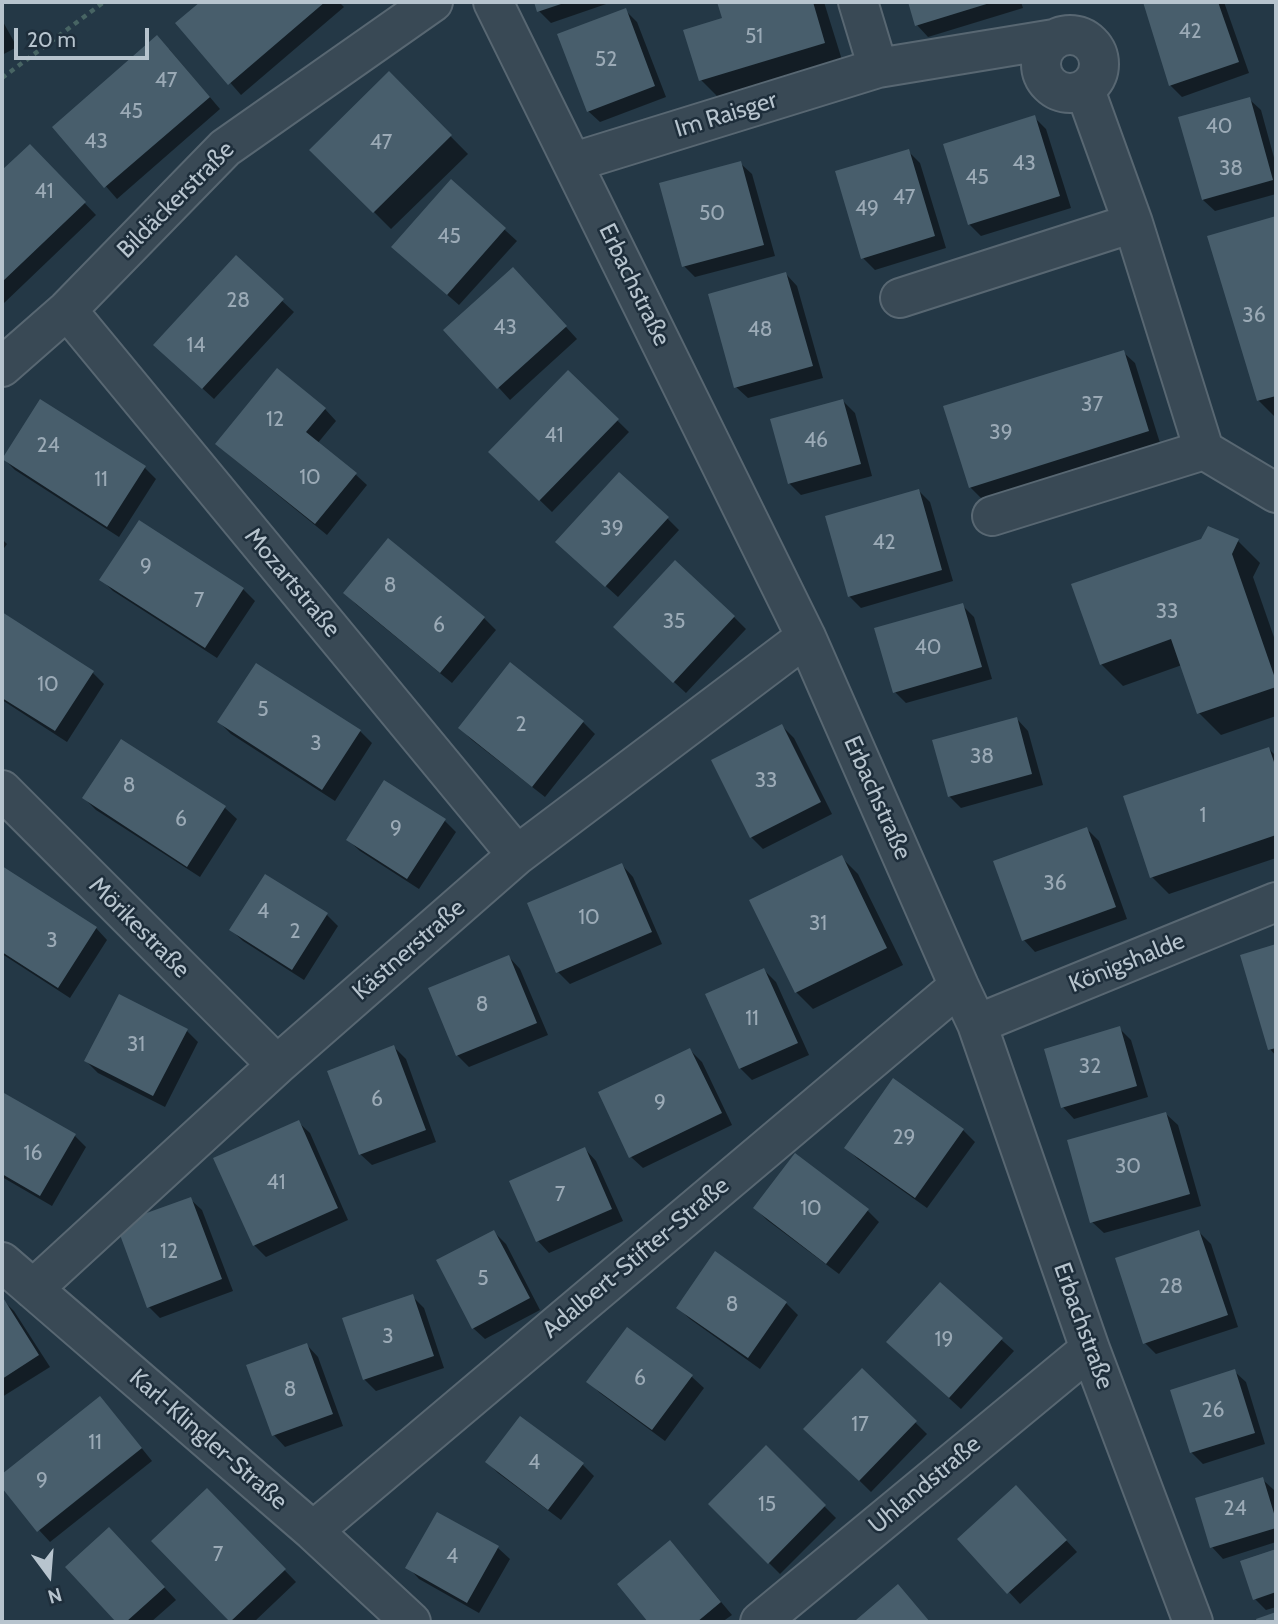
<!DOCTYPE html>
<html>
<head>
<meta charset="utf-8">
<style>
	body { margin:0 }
	#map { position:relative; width:1278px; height:1624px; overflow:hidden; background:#243846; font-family:Cabin,sans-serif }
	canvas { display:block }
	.frame { position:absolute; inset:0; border:4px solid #b7c4ce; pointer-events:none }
	.north { position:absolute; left:14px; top:1540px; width:70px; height:70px; -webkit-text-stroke:5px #1e2e3b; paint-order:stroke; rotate:164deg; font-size:19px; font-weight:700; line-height:28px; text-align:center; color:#b7c4ce }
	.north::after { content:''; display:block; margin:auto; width:24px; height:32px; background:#b7c4ce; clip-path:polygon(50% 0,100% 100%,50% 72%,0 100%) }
	.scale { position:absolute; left:14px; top:28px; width:135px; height:32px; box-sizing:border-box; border:4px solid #b7c4ce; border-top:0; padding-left:9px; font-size:21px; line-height:24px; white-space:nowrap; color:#b7c4ce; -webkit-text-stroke:5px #1e2e3b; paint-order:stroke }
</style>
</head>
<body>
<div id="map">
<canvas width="1278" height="1624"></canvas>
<div class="frame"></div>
<div class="north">N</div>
<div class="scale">20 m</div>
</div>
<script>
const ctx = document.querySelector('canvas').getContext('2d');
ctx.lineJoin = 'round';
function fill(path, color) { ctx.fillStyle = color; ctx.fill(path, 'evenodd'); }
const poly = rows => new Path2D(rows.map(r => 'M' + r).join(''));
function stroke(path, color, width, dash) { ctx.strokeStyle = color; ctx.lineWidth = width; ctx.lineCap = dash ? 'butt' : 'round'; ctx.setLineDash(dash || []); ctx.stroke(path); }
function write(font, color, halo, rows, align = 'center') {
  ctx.font = font + ' Cabin,sans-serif'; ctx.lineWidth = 5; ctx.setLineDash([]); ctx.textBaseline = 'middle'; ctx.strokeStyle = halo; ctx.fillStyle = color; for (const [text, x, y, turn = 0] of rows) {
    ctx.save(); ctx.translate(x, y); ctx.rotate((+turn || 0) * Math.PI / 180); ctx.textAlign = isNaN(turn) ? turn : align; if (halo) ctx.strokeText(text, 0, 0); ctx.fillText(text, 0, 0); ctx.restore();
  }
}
fill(poly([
	[203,2,339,2,344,7,241,95,178,23],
	[536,2,612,2,551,23,539,11],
	[719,2,824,2,842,60,718,97,701,80,724,19],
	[909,2,1021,2,1023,8,928,37,917,25],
	[1144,2,1224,2,1249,73,1182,97,1170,85],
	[625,10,637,22,666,97,600,122,588,111],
	[2,20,17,47,2,55],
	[169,49,220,109,117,199,54,127],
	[389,74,468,154,391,229,312,150],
	[1249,99,1261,110,1276,165,1276,194,1215,211,1203,200],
	[1034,117,1046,129,1071,208,981,236,969,224],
	[30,146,96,215,2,305,2,173],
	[908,151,920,163,946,248,875,270,863,258],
	[740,163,752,174,775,256,695,277,684,266],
	[451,181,517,241,459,305,405,258],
	[1276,218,1276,418,1258,400,1210,238],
	[236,258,294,312,214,399,167,356],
	[786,274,797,286,823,378,748,398,736,387],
	[524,281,577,339,510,400,446,330],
	[1123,352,1135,363,1160,443,982,499,970,487],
	[568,372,629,432,552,512,490,452],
	[843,401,855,413,872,476,801,495,789,483],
	[325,409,336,421,317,444,355,474,367,485,327,535,229,455,217,443],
	[3,458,145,468,156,479,119,537,15,470],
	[919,491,930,502,953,581,861,608,849,596],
	[667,518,679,530,618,597,569,553],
	[2,539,7,544,2,551],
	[388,540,484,618,496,630,452,683,357,605,345,593],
	[1238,541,1260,563,1253,577,1276,643,1276,716,1221,735,1199,713,1182,665,1123,686,1101,664],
	[102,580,243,589,255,601,217,658,113,591],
	[962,605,974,617,992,679,906,703,895,692],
	[2,614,93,673,104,684,67,742,2,700],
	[734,617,746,629,686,693,627,639],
	[256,665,360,731,372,743,335,801,231,734,219,722],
	[510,665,583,722,595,734,545,797,472,740,460,728],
	[1017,719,1028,731,1043,785,961,808,949,796],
	[782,726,794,738,832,814,763,849,751,837,713,760],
	[122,741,225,808,237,819,200,877,96,810,84,798],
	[1269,749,1276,756,1276,858,1169,894,1152,877],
	[444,820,456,832,419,889,360,851,348,840],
	[1087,829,1099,841,1127,919,1035,952,1024,940],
	[841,857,858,874,903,965,813,1009,796,992],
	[622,865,633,877,662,944,570,984,558,972],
	[2,868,96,928,107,940,70,998,2,954],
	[327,915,338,926,304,980,243,941,231,930],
	[1276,946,1276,1056,1270,1049,1242,956],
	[509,957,520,969,548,1035,469,1067,457,1055,430,989],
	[764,970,776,982,809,1055,752,1080,740,1068],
	[1119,1028,1131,1040,1148,1097,1074,1119,1063,1107],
	[187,1031,198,1042,165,1107,98,1073,86,1061],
	[394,1047,406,1059,436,1142,372,1165,360,1154],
	[690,1050,702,1062,732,1125,643,1168,631,1157],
	[893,1081,963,1130,975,1142,927,1208,858,1159,846,1148],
	[4,1095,75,1136,86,1147,52,1206,2,1177,2,1100],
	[1166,1114,1178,1125,1201,1206,1104,1233,1092,1222],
	[298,1122,310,1133,348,1220,266,1257,254,1245],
	[585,1149,596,1161,623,1221,549,1253,538,1241],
	[190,1199,202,1210,233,1291,160,1318,149,1307],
	[755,1208,867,1210,879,1222,839,1274,767,1220],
	[494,1232,506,1244,540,1310,485,1339,473,1328],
	[1199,1232,1211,1244,1238,1327,1156,1354,1145,1343],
	[940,1285,1014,1351,961,1409,900,1354],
	[412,1296,424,1308,444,1368,376,1391,364,1379],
	[2,1299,14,1311,50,1367,2,1397],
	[786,1303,798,1315,760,1369,690,1319,678,1308],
	[627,1329,692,1377,704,1388,665,1441,600,1393,589,1382],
	[307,1345,318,1357,343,1426,285,1447,274,1435],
	[862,1370,927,1434,871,1492,806,1428],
	[1234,1371,1246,1382,1265,1444,1203,1464,1191,1452],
	[100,1399,111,1410,152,1461,50,1542,39,1530,2,1485,2,1477],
	[766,1448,836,1518,780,1574,710,1504],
	[487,1462,583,1465,594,1476,561,1520,498,1473],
	[1262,1479,1274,1490,1276,1498,1276,1542,1223,1559,1212,1547],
	[207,1490,296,1582,254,1622,232,1622,154,1541],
	[1028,1499,1077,1552,1020,1604,1009,1592],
	[438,1514,498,1548,510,1559,479,1613,419,1579,408,1567],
	[121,1541,176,1600,151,1622,118,1622,68,1567],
	[1276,1550,1276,1607,1266,1610,1255,1599,1242,1563],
	[681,1554,732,1615,722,1622,650,1622,619,1585]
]), '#0007');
fill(poly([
	[200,2,325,2,228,85,175,23],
	[534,2,567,2,537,12],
	[717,2,813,2,825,43,699,81,683,30,722,18],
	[908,2,993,2,915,26],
	[1143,2,1218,2,1239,62,1169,86],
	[626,8,655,86,587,112,557,34],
	[157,35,210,97,104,188,52,127],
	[389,71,452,135,373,213,309,150],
	[1250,97,1273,180,1202,200,1178,117],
	[1035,115,1060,196,968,225,943,144],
	[30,144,86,202,2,282,2,170],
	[909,149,935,236,861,259,835,171],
	[741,161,764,245,682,267,659,183],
	[451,179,506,228,447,295,391,247],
	[1276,216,1276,396,1257,401,1207,236],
	[236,255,284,299,202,389,153,345],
	[513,267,567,326,497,389,443,330],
	[786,272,813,366,734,388,708,294],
	[1124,350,1149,431,969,488,943,406],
	[277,368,326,408,306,432,357,473,315,524,215,444],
	[568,370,619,419,539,501,488,452],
	[40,399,146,466,107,527,2,459],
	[843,399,861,464,788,484,770,419],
	[619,472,669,517,605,587,555,542],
	[919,489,942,570,848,597,825,516],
	[139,520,244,588,205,648,99,580],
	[1208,526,1239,539,1232,554,1276,681,1276,687,1197,714,1171,639,1100,665,1071,584,1201,539],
	[388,538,485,617,440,673,343,593],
	[675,560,735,616,673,683,613,627],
	[963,603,982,667,893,693,874,628],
	[2,612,94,671,55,731,2,698],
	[510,662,584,721,532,787,458,728],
	[256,663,361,730,322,790,217,722],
	[1017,717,1032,774,948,797,932,740],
	[782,724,821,802,750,838,711,760],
	[121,739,226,806,187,867,82,798],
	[1269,747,1276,768,1276,835,1150,878,1123,796],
	[384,780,446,819,407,879,346,840],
	[1087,827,1116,907,1022,941,993,861],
	[842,855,887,948,795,993,749,900],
	[622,863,652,932,556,973,527,903],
	[2,866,97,927,58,988,2,952],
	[265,874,328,913,292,970,229,930],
	[1276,944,1276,1048,1268,1050,1240,955],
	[509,955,537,1023,456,1056,428,988],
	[764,968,798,1043,739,1069,705,994],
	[119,994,188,1029,153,1096,84,1061],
	[1120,1026,1137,1086,1061,1108,1044,1049],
	[394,1045,426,1130,359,1155,327,1071],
	[690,1048,722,1113,629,1158,598,1092],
	[893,1078,964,1129,915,1198,844,1148],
	[4,1093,76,1134,40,1196,2,1174,2,1096],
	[1166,1112,1190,1194,1090,1223,1067,1140],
	[299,1120,338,1208,253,1246,213,1158],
	[585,1147,612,1209,536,1242,509,1181],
	[795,1153,869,1209,826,1264,753,1208],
	[191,1197,222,1279,147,1308,116,1224],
	[494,1230,530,1298,472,1329,436,1260],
	[1199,1230,1228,1315,1143,1344,1115,1258],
	[715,1251,787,1302,748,1358,676,1308],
	[940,1282,1003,1338,949,1398,886,1342],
	[413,1294,434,1356,363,1380,342,1318],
	[2,1296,39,1355,2,1379],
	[627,1327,693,1375,652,1430,586,1382],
	[307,1343,333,1414,272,1436,246,1365],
	[862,1368,917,1421,859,1481,803,1429],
	[1235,1369,1255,1433,1190,1453,1170,1390],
	[100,1396,142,1448,37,1532,2,1488,2,1474],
	[520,1416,584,1463,548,1510,485,1462],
	[766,1445,826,1505,768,1564,708,1504],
	[1263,1477,1276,1520,1276,1528,1210,1548,1195,1498],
	[1016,1485,1067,1540,1007,1594,957,1539],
	[207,1488,286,1569,230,1622,151,1541],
	[437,1512,499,1546,467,1603,405,1568],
	[109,1527,165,1587,126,1622,116,1622,65,1567],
	[670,1540,721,1602,697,1622,648,1622,617,1584],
	[1276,1549,1276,1592,1253,1600,1240,1561],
	[898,1584,930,1622,853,1622,856,1620],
	[1276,1612,1276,1622,1257,1622,1256,1619]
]), '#485e6c');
const minor = poly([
	[493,2,806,637,959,986,977,1024,1090,1349,1193,1622],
	[858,2,878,68],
	'1041 64a29 29 0 1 1 58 0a29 29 0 1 1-58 0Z',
	[1085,90,1133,223,1204,450,1276,493],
	[574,162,878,68,1054,39],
	[900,298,1133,223],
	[67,310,517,855],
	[2,367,67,310,225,148,433,2],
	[992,516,1204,450],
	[2,790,277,1065],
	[977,1024,1276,902],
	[2,1262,313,1531,411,1622],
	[33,1289,277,1065,517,855,806,637],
	[313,1531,959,986],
	[760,1622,1090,1349]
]);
stroke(minor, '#586772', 42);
stroke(poly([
	[2,78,104,2]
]), '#476463', 4.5, [5, 5]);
stroke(minor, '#394955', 38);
write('21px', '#9baab6', null, [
	["42",1190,32],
	["51",754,37],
	["52",606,60],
	["47",166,81],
	["45",131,112],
	["40",1219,127],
	["43",96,142],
	["47",381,143],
	["43",1024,164],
	["38",1231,169],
	["45",977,178],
	["41",44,192],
	["47",904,198],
	["49",867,209],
	["50",712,214],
	["45",449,237],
	["28",238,301],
	["36",1254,316],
	["43",505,328],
	["48",760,330],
	["14",196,346],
	["37",1092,405],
	["12",275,420],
	["39",1001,433],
	["41",554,436],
	["46",816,441],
	["24",48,446],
	["10",310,478],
	["11",101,480],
	["39",612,529],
	["42",884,543],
	["9",146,567],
	["8",390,586],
	["7",199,601],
	["33",1167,612],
	["35",674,622],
	["6",439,626],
	["40",928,648],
	["10",48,685],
	["5",263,710],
	["2",521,725],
	["3",316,744],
	["38",982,757],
	["33",766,781],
	["8",129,786],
	["1",1203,816],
	["6",181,820],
	["9",396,829],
	["36",1055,884],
	["4",263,912],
	["10",589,918],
	["31",818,924],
	["2",295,932],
	["3",52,941],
	["8",482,1005],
	["11",752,1019],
	["31",136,1045],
	["32",1090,1067],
	["6",377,1100],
	["9",660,1103],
	["29",904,1138],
	["16",33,1154],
	["30",1128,1167],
	["41",276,1183],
	["7",560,1195],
	["10",811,1209],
	["12",169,1252],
	["5",483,1279],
	["28",1171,1287],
	["8",732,1305],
	["3",388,1337],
	["19",944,1340],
	["6",640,1379],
	["8",290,1390],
	["26",1213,1411],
	["17",860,1425],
	["11",95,1443],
	["4",534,1463],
	["9",42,1481],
	["15",767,1505],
	["24",1235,1509],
	["7",218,1555],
	["4",452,1557]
]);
write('24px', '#b7c4ce', '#1e2e3b', [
	["Im Raisger",726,115,-17],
	["Bildäckerstraße",176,200,-45],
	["Erbachstraße",634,285,64],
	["Mozartstraße",292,583,50],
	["Erbachstraße",877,798,66],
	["Mörikestraße",139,928,45],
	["Kästnerstraße",409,950,-41],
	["Königshalde",1127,963,-22],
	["Adalbert-Stifter-Straße",636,1258,-40],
	["Erbachstraße",1083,1326,70],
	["Karl-Klingler-Straße",208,1440,41],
	["Uhlandstraße",925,1485,-40]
]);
</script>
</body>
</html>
